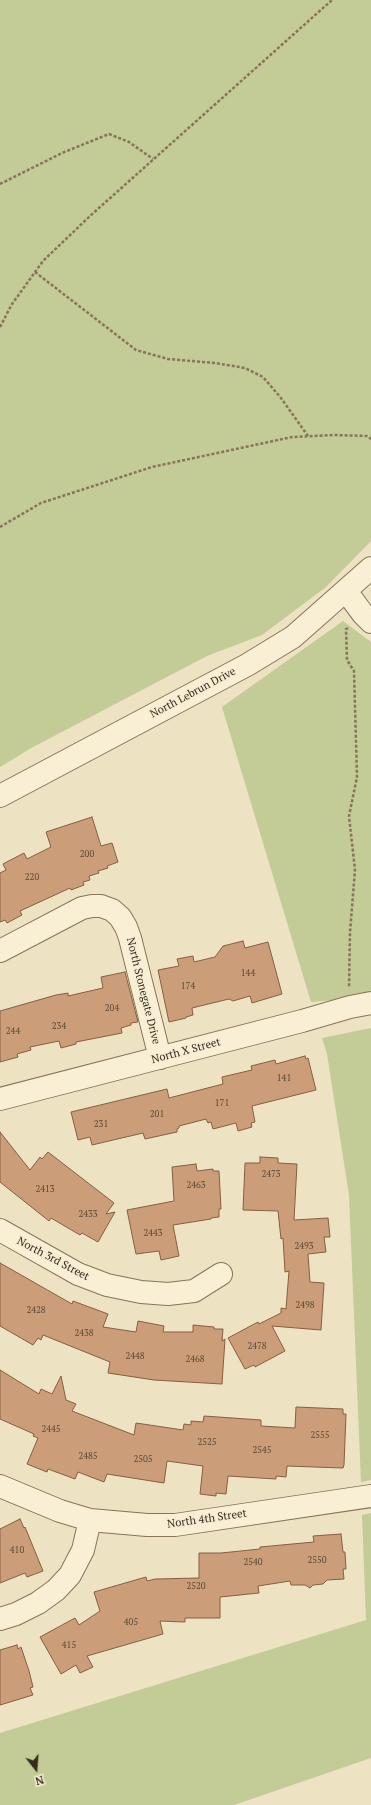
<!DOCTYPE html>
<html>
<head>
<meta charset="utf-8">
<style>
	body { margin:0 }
	#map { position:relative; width:371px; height:1805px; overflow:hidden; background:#ede2c2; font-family:"PT Serif",serif }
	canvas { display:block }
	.north { position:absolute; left:16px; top:1749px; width:40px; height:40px; -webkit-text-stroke:3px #f5ecd2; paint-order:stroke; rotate:163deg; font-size:11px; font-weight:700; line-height:16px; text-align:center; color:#372b1e }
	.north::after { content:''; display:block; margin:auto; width:14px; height:18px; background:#372b1e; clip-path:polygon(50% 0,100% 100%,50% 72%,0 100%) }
</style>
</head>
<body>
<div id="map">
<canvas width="371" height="1805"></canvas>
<div class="north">N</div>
</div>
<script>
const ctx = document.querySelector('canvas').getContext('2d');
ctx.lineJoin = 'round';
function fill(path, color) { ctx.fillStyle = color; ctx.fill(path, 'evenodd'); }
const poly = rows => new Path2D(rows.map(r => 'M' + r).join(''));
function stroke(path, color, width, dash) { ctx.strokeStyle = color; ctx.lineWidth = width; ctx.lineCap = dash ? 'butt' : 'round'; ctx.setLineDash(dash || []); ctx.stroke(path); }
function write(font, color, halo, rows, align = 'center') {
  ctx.font = font + ' "PT Serif",serif'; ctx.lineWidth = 3; ctx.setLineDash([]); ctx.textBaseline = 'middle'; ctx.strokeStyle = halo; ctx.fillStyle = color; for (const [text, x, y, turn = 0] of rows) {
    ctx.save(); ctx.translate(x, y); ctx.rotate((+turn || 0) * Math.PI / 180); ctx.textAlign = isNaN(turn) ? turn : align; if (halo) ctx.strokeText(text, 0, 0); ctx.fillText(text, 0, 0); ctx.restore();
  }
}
fill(poly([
	[0,0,371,0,371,541,326,587,262,635,207,656,33,747,0,767],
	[343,621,371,642,371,992,334,1000,311,1002,222,707],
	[371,1028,371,1480,361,1482,349,1195,327,1054,322,1038],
	[371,1513,371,1758,234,1805,0,1805,0,1733,366,1620,362,1515]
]), '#c3cb96');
const building = poly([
	[92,817,101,846,112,843,118,862,107,866,108,868,98,871,99,873,89,876,90,880,83,882,84,885,71,890,70,888,20,911,22,915,7,923,5,920,0,922,0,873,6,870,3,864,24,853,27,859,51,847,46,832,92,817],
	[243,941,245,948,268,942,282,994,252,1003,250,996,233,1001,229,999,192,1008,193,1015,186,1017,186,1018,169,1022,158,970,179,966,177,959,193,956,194,962,215,957,223,946,243,941],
	[125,972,138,1022,131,1023,131,1025,121,1028,122,1033,76,1042,76,1044,61,1048,59,1041,30,1047,31,1050,17,1054,18,1057,0,1062,0,1011,56,995,68,993,68,996,103,988,101,977,125,972],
	[305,1056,306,1059,308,1058,316,1090,252,1106,255,1122,251,1123,252,1127,238,1131,236,1123,213,1129,211,1122,208,1123,206,1119,179,1126,179,1128,177,1129,177,1132,145,1139,143,1133,92,1145,90,1137,78,1140,71,1112,167,1089,169,1098,223,1084,222,1077,252,1070,251,1066,275,1060,276,1064,305,1056],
	[0,1132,30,1170,40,1157,42,1159,48,1152,114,1203,106,1214,115,1212,98,1242,82,1233,80,1235,51,1218,49,1221,0,1182,0,1132],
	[260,1157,278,1158,278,1163,297,1164,294,1220,328,1218,330,1237,324,1237,326,1252,308,1254,310,1282,324,1283,321,1330,272,1326,285,1351,255,1367,254,1365,245,1369,228,1338,258,1322,259,1324,281,1313,281,1308,286,1309,289,1271,285,1272,283,1238,281,1239,278,1211,243,1210,245,1163,260,1163,260,1157],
	[196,1164,197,1171,213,1169,213,1171,219,1171,221,1209,219,1209,219,1217,211,1218,211,1219,173,1225,179,1256,161,1260,159,1251,136,1254,127,1210,174,1201,172,1167,196,1164],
	[0,1263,72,1304,73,1301,108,1314,103,1327,136,1332,138,1321,164,1326,163,1332,193,1332,193,1325,214,1327,214,1329,223,1329,222,1341,225,1339,222,1384,154,1380,108,1373,110,1362,43,1335,41,1340,38,1338,33,1345,0,1326,0,1263],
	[0,1370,39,1394,41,1389,52,1394,61,1376,66,1400,76,1404,72,1411,134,1435,136,1423,183,1430,184,1424,191,1425,191,1421,203,1422,204,1416,261,1420,261,1426,295,1428,296,1407,343,1409,343,1414,346,1414,344,1465,343,1468,287,1466,286,1477,276,1476,276,1479,228,1476,226,1494,216,1493,216,1496,200,1494,203,1466,167,1461,164,1483,107,1474,104,1482,78,1472,75,1479,48,1469,47,1472,27,1464,38,1438,33,1436,34,1434,0,1419,0,1370],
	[20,1519,24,1528,25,1527,43,1571,27,1577,25,1573,0,1583,0,1529,20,1519],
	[341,1534,343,1552,345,1552,346,1569,343,1569,344,1579,327,1580,323,1584,313,1585,310,1588,305,1585,291,1585,290,1581,258,1586,259,1593,220,1597,220,1618,185,1618,185,1622,160,1621,163,1634,87,1656,93,1667,80,1673,76,1665,61,1674,40,1637,75,1618,79,1625,100,1611,94,1592,146,1577,147,1581,155,1579,199,1578,199,1553,221,1553,260,1549,260,1547,314,1542,313,1536,341,1534],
	[17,1645,18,1649,21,1647,29,1671,33,1687,30,1688,33,1695,0,1705,0,1650,17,1645]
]);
fill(building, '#cb9e79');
stroke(building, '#855e40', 1);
const minor = poly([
	[346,591,363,614,371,622],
	[0,796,247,665,293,637,371,568],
	[0,951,82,908,92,906,101,906,112,910,120,917,126,927,130,938,160,1058],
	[0,1099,302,1021,350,1007,371,1003],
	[0,1230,78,1274,107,1285,141,1292,168,1294,194,1291,221,1274],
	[0,1486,60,1511,90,1520,147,1525,175,1525,371,1496],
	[0,1619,16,1614,38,1603,56,1590,70,1575,83,1550,90,1520]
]);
stroke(minor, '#87745a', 24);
stroke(poly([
	[0,184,62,153,109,134,129,142,153,159],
	[35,272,136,350,168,359,215,363,245,368,263,377,281,398,308,436],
	[0,327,12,304,43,261,90,216,332,0],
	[0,527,41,503,152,467,292,437,335,435,367,436,371,439],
	[348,628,346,629,347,660,354,671,357,777,349,816,355,870,350,932,349,988]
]), '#87745a', 2.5, [3, 2]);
stroke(minor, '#f8efd5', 22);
write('9px', '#5c4835', null, [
	["200",87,854],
	["220",32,877],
	["144",248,973],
	["174",188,986],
	["204",112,1008],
	["234",59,1026],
	["244",13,1031],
	["141",284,1078],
	["171",222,1103],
	["201",157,1114],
	["231",101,1124],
	["2473",271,1174],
	["2463",196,1185],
	["2413",45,1189],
	["2433",88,1214],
	["2443",153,1233],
	["2493",304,1246],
	["2498",305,1305],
	["2428",36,1310],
	["2438",84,1333],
	["2478",257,1346],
	["2448",135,1356],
	["2468",195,1359],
	["2445",51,1429],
	["2555",320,1435],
	["2525",207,1442],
	["2545",262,1450],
	["2485",88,1456],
	["2505",143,1459],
	["410",17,1550],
	["2550",317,1560],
	["2540",253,1562],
	["2520",196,1586],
	["405",131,1622],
	["415",69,1645]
]);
write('11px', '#372b1e', '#f5ecd2', [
	["North Lebrun Drive",193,693,-28],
	["North Stonegate Drive",143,991,76],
	["North X Street",186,1051,-15],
	["North 3rd Street",53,1259,28],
	["North 4th Street",207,1519,-8]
]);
</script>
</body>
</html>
